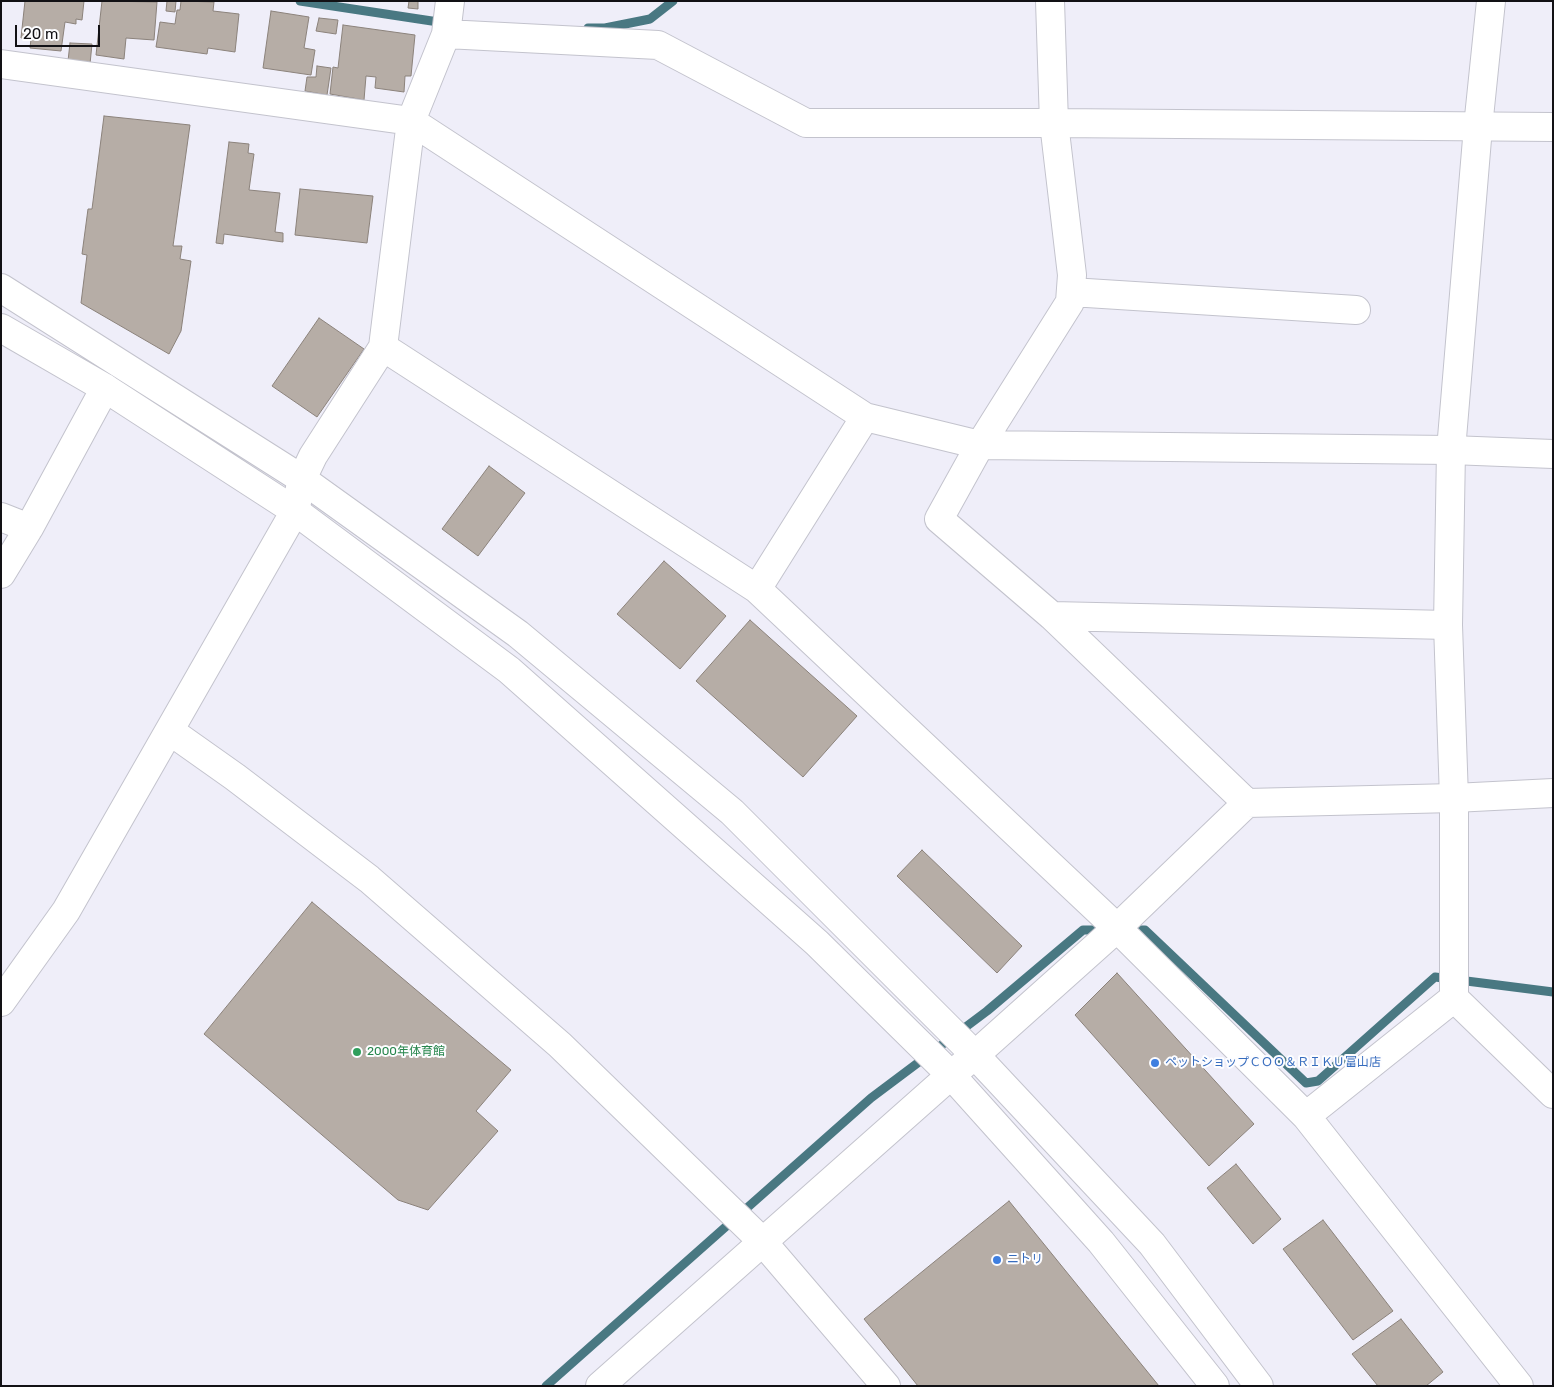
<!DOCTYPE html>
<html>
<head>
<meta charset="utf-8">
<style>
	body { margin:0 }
	#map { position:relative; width:1554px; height:1387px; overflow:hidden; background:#efeef9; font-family:Rubik,sans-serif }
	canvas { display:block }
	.frame { position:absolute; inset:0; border:2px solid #121115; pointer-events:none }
	.scale { position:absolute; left:15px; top:25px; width:85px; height:22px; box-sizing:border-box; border:2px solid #121115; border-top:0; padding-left:6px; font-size:15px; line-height:18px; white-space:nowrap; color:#121115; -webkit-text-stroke:4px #fdfdff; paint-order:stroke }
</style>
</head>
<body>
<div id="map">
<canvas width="1554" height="1387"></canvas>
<div class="frame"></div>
<div class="scale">20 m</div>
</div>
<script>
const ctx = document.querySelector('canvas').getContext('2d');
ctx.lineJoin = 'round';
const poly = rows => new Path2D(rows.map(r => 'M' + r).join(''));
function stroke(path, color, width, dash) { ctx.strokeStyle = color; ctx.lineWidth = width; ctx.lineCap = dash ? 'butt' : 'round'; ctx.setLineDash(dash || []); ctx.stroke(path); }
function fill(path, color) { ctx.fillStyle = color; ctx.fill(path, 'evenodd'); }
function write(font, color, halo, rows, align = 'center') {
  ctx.font = font + ' Rubik,"Noto Sans JP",sans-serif'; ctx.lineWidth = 4; ctx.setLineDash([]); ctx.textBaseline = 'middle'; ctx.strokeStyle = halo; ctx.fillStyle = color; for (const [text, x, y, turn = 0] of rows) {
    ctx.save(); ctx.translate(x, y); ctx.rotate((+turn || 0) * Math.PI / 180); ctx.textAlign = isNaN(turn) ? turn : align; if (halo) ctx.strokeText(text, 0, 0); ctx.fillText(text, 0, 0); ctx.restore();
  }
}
stroke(poly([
	[300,1,445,23],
	[588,28,605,28,650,19,673,1],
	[1128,930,1145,930,1306,1083,1318,1081,1435,977,1553,992],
	[546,1386,871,1098,987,1011,1083,930,1105,930]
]), '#497882', 9);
const building = poly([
	[25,1,84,1,82,20,76,19,76,24,65,22,61,51,30,48,31,39,21,38,25,1],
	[102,1,157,2,154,40,126,38,124,59,96,55,102,1],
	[167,1,176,1,175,12,166,11,167,1],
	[181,1,214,2,213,11,239,14,235,52,208,48,207,54,156,47,160,22,175,24,177,10,180,10,181,1],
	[409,1,418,1,418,9,408,8,409,1],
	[271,11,309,17,304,48,315,50,311,75,263,68,271,11],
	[319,18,338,20,336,34,316,31,319,18],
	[343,25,415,35,411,76,405,76,404,92,375,88,376,77,366,76,364,100,330,94,333,67,338,68,343,25],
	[70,43,92,44,90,64,68,61,70,43],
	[317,66,331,68,327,95,305,91,307,77,316,77,317,66],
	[104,116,190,125,173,246,182,246,180,259,191,261,181,331,169,354,81,303,87,255,82,254,88,209,92,209,104,116],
	[229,142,249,144,248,153,254,154,249,190,280,193,275,232,283,233,283,242,224,234,223,244,216,243,229,142],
	[300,189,373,196,367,243,295,235,300,189],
	[319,318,364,349,317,417,272,386,319,318],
	[489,466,525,493,478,556,442,529,489,466],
	[664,561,726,616,680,669,617,614,664,561],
	[750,620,857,716,803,777,696,681,750,620],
	[922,850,1022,946,997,973,897,876,922,850],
	[312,902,511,1070,476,1111,498,1131,428,1210,398,1200,204,1034,312,902],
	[1117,973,1254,1124,1209,1166,1075,1015,1117,973],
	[1236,1164,1281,1219,1253,1244,1207,1188,1236,1164],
	[1009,1201,1159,1386,918,1386,864,1319,1009,1201],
	[1323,1220,1393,1311,1353,1340,1283,1249,1323,1220],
	[1401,1319,1443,1372,1426,1386,1378,1386,1352,1354,1401,1319]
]);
fill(building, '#b6ada6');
stroke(building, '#8b827b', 1);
const street = poly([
	[1050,1,1054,123,1072,275,1070,302,980,445,939,519,1052,616,1247,803],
	[446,34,658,45,806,123,1054,123,1553,127],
	[1,64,411,121,865,417,980,445,1451,450,1553,454],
	[1071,292,1356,310],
	[383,347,757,589,1117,928,1306,1116,1519,1386],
	[295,511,302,479,313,456,383,347,411,121,446,34,450,1],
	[1,517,29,528],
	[1,574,29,528,105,388],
	[757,589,865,417],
	[1052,616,1448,625],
	[170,731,235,777,369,879,560,1045,762,1241,886,1386],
	[951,1075,975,1055,1117,928,1247,803,1454,798,1553,793],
	[1306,1116,1454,998,1553,1094]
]);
const secondary = poly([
	[1,288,302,479,518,634,732,812,975,1055,1152,1244,1259,1386],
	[1,328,105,388,295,511,509,670,817,943,951,1075,1101,1242,1215,1386],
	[1454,998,1454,798,1448,625,1451,450,1478,127,1491,1],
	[1,1002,66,911,295,511],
	[600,1386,951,1075]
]);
stroke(street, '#c3c3cd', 30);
stroke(secondary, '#c3c3cd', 30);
stroke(street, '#fff', 28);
stroke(secondary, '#fff', 28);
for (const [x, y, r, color] of [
	[357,1052,5,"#2e9e5b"],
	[1155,1063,5,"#3f7fe0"],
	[997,1260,5,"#3f7fe0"]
]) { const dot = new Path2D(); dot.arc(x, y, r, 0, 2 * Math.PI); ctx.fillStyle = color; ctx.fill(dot); stroke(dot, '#fdfdff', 2); }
write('12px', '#27864d', '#fdfdff', [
	["2000年体育館",367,1052]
], 'left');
write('12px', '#366cbe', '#fdfdff', [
	["ペットショップＣＯＯ＆ＲＩＫＵ富山店",1165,1063],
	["ニトリ",1007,1260]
], 'left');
</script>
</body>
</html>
